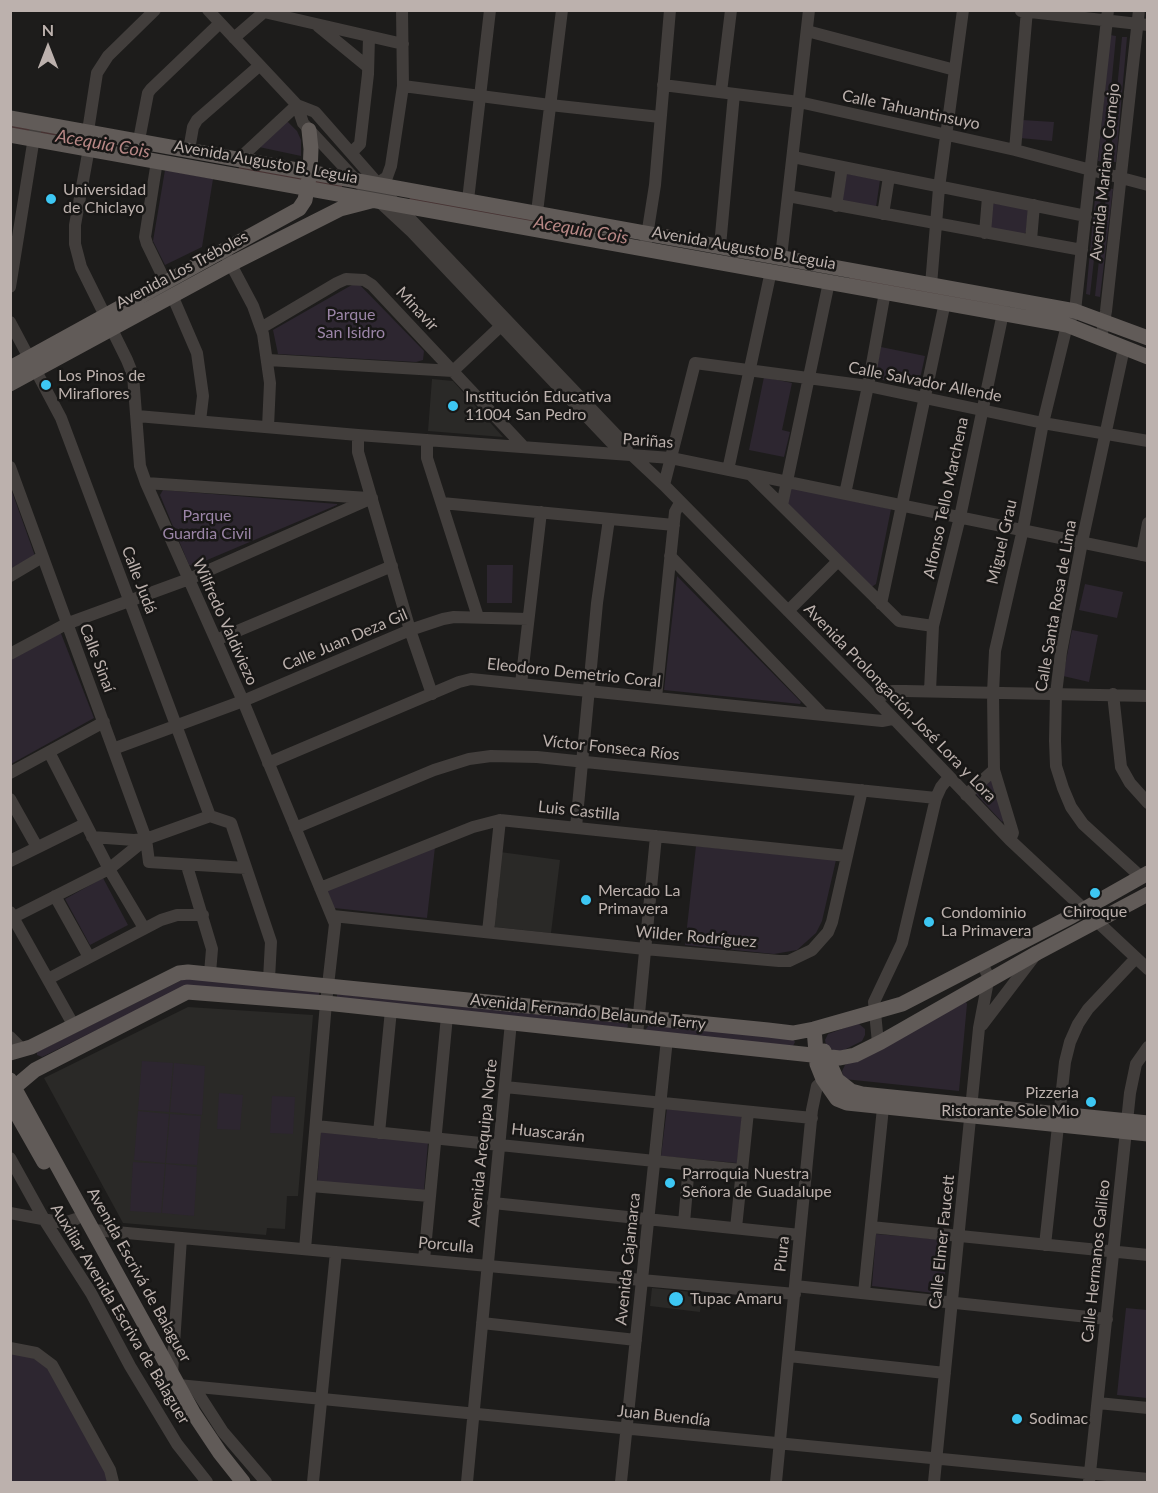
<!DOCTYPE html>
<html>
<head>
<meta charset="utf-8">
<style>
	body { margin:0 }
	#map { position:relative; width:1158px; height:1493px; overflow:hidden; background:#1d1c1b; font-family:Lato,sans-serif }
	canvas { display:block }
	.frame { position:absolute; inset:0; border:12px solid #bcb1ad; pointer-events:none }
	.north { position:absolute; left:18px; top:18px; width:60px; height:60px; -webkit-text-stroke:4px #181716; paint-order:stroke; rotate:0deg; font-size:16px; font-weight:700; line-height:24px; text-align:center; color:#bcb1ad }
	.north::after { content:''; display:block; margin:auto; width:21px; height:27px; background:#bcb1ad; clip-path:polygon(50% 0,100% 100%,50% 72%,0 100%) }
</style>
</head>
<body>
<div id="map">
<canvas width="1158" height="1493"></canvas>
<div class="frame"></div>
<div class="north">N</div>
</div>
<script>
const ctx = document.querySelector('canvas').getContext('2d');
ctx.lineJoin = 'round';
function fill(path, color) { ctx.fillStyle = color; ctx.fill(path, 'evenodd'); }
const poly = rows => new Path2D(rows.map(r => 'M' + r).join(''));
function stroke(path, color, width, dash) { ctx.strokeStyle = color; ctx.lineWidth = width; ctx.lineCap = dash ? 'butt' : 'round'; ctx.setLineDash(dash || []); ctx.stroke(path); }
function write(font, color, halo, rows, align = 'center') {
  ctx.font = font + ' Lato,sans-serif'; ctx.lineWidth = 5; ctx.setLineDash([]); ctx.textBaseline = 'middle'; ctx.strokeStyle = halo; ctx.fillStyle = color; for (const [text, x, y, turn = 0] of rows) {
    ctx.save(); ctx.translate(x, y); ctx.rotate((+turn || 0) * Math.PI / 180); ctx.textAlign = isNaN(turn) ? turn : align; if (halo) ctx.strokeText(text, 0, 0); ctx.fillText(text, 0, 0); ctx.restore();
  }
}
fill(poly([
	[432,379,453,381,503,437,428,431],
	[500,852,560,860,551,933,495,927,492,922,493,907,497,904,498,898,495,896],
	[188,1007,313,1015,298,1196,287,1196,285,1229,267,1228,266,1235,123,1223,44,1078],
	[652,1288,702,1293,700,1312,650,1306]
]), '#2a2927');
fill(poly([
	[1110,35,1116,36,1104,162,1098,161],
	[1122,37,1127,37,1116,162,1110,162],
	[1022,120,1054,122,1052,141,1020,138],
	[287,121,297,131,301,140,301,156,259,147],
	[165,170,213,179,202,247,165,265,153,241],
	[844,173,880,180,876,207,839,201],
	[1096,187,1102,188,1090,295,1086,294],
	[1107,188,1113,189,1100,297,1095,296],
	[990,203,1027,208,1028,211,1026,232,1024,234,988,229],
	[357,282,424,351,423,360,416,362,278,354,273,330],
	[881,347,925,356,918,388,874,378],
	[764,377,792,383,782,430,790,432,784,457,749,450],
	[10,486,35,556,10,569],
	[788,487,891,509,876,584,870,588,785,502],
	[163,490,337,504,337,505,193,566,189,565,160,495],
	[487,565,513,565,512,603,487,603],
	[677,576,801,702,800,704,664,690],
	[1085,584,1123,592,1117,618,1079,610],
	[1072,630,1098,635,1089,682,1063,676],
	[60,631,94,718,11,764,11,657],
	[992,779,1004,820,1002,822,975,793],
	[696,846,836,860,822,921,816,933,797,950,774,954,685,945],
	[435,847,427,918,334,908,327,890],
	[103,878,128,925,90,945,65,899],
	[186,978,319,992,319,995,316,997,184,987,42,1057,37,1055,37,1052],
	[337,994,627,1023,628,1026,627,1028,337,998],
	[966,1002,967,1004,959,1091,844,1079,842,1071,845,1065],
	[858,1023,865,1029,865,1035,862,1041,842,1051,834,1051,826,1045,825,1040,828,1034],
	[649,1025,793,1039,795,1042,793,1046,647,1032,646,1029],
	[142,1061,173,1063,169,1112,138,1110],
	[174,1063,205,1066,202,1115,170,1112],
	[219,1093,243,1095,240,1130,217,1129],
	[272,1096,295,1097,293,1134,270,1133],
	[667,1108,741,1116,742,1118,737,1163,661,1156],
	[138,1111,169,1114,165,1163,134,1160],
	[170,1114,201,1116,197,1165,166,1163],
	[321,1131,428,1142,424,1190,317,1184],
	[133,1162,165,1164,161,1213,130,1211],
	[166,1164,197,1167,194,1216,162,1213],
	[876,1234,948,1240,943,1294,872,1286],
	[1126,1308,1147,1310,1147,1398,1117,1395],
	[10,1352,25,1353,46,1364,107,1473,108,1482,11,1482]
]), '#2d2630');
stroke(poly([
	[10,127,81,140],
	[243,169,338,185],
	[414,199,577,229],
	[854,279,1003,306]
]), '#473333', 9);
stroke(poly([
	[155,10,108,56,97,73,88,131,89,148,75,225,75,244,81,267,127,360,133,375,140,466,146,483,243,701,335,924,326,1003,305,1249],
	[208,10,297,105,303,123,356,180,412,232,611,442,633,456,664,485,875,699,1010,840,1148,969],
	[1021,11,1148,25],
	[318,26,368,67],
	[807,31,955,70],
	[234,38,264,12,403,44],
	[663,85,799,102,1015,150,1148,185],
	[403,86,550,105,660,117],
	[721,92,731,10],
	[297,105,315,112,395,203,617,436,627,449],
	[139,140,148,93,151,89,220,23],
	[189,150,193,127,197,120,259,66],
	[1015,150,1027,10],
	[351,153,360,144,368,74,369,37],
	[793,157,1086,216],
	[239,159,297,105],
	[157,161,145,237,147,244,165,281],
	[378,183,387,177,391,166,403,86,402,10],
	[788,196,1082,250],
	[468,200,490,10],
	[836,206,842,167],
	[537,212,562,10],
	[883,214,889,177],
	[985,233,988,197],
	[1031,240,1034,205],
	[646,242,655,185,670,10],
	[720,246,734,94],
	[227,257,253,306,263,334,270,383,268,427],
	[781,257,809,10],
	[931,285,939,188,963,10],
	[10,287,35,131],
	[172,295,197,353,203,396,200,421],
	[10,322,61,418,210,816],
	[261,328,337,283,346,279,364,280,372,285,523,446],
	[1101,338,1106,311,1139,10],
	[1124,348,1082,542,1061,652,1056,694,1055,741,1056,766,1063,788,1071,807,1083,824,1141,877],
	[268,360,453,371,504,323],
	[137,416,358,435,671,458,1148,556],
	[358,435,358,452,410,630,432,694],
	[427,440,427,458,478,617],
	[10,467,146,839,149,862,246,868],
	[728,470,771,271],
	[751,475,899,621,933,626],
	[146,483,368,498],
	[664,485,695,363,868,386,1043,423,1148,441],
	[845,494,868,386,885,292],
	[442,503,674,525],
	[782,505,829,282],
	[1142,555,1148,523],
	[670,556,823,715],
	[10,576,42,557],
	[881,604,945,302],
	[788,611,838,561],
	[216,640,392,566],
	[10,654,66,624,189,579,372,498],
	[521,684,541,512],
	[930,691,933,626,960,517,1003,313],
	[1113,694,1121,767,1130,783,1148,803],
	[656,698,675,512,680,503],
	[875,699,892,691,905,691,1148,696],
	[113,749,243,701,410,630,443,619,454,617,528,619],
	[49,752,109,869,144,928],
	[268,763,459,682,471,679,882,721,892,719],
	[10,773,104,722],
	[966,795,994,770],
	[10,799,37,847],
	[210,816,231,823,271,942,269,979],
	[576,827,597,603,609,519],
	[295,828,434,770,469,759,491,756,537,757,936,798],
	[92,837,134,840,146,839],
	[1010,840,1013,833,994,770,993,693,995,651,1023,529,1043,423,1067,325,1075,311,1108,10],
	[10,861,85,824],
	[187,866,212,949,210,973],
	[320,888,473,827,500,820,847,856],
	[55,896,89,957],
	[10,912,74,1026],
	[333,916,645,949,779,961,789,961,812,950,828,932,832,922,862,790],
	[10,919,109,869,146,839,210,816],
	[488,932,500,820],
	[48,979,161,920,177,915,203,915],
	[982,1025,1033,958],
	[637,1035,656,836],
	[10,1037,23,1050],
	[878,1043,874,1002,902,943,936,798,941,787,949,777],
	[505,1087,812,1118],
	[316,1126,742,1170],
	[379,1133,391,1010],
	[10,1158,45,1221,91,1293,130,1366,177,1444,207,1482],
	[311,1186,429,1196],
	[493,1203,800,1235],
	[10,1213,64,1223,76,1219],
	[684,1223,689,1165],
	[871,1227,1148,1255],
	[736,1228,748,1112],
	[94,1230,795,1294],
	[1045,1245,1065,1062,1070,1042,1078,1024,1088,1009,1136,958],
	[424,1260,447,1016],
	[795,1286,1107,1319],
	[864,1293,884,1098],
	[482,1323,636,1340],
	[10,1348,36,1353,52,1365,110,1470,113,1482],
	[789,1356,945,1373],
	[172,1374,181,1238],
	[178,1385,1148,1479],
	[194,1387,223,1432,266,1482],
	[1098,1403,1148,1408],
	[313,1482,336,1252],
	[467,1482,511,1022],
	[621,1482,667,1039],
	[776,1482,812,1110,817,1086,830,1075],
	[934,1482,979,1028,988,981,988,976,982,963],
	[1089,1482,1130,1093,1136,1064,1148,1047]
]), '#423e3c', 12);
stroke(poly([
	[10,118,1075,311,1148,338],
	[10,135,1067,325,1148,357],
	[10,368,299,209,305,200,310,172,311,149,309,130],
	[10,384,231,264,340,209,371,201],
	[814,1029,817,1064,823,1079,837,1099,847,1103,1148,1134],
	[824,1051,837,1080,851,1091,862,1094,1148,1123],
	[10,1053,31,1047,179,973,188,972,768,1030,793,1033,814,1029,902,1004,1072,916,1148,873],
	[10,1080,194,1414,220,1453,243,1482],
	[10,1091,35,1070,187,992,326,1003,840,1058,855,1055,881,1042,1037,953,1148,894],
	[10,1102,44,1162]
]), '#615b58', 15);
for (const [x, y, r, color] of [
	[51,199,6,"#3dc7f3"],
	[46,385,6,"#3dc7f3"],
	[453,406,6,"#3dc7f3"],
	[1095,893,6,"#3dc7f3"],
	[586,900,6,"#3dc7f3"],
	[929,922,6,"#3dc7f3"],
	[1091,1102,6,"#3dc7f3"],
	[670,1183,6,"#3dc7f3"],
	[676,1299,8,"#3dc7f3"],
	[1017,1419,6,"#3dc7f3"]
]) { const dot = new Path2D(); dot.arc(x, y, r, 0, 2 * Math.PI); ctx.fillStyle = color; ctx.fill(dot); stroke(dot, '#181716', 2); }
write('16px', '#bcb1ad', '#181716', [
	["Calle Tahuantinsuyo",911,110,12],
	["Avenida Augusto B. Leguia",266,162,10],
	["Avenida Mariano Cornejo",1105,172,-84],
	["Avenida Augusto B. Leguia",744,248,10],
	["Avenida Los Tréboles",182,270,-28],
	["Minavir",417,309,47],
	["Calle Salvador Allende",925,382,11],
	["Pariñas",648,441,4],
	["Alfonso Tello Marchena",946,498,-78],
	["Miguel Grau",1002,542,-77],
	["Calle Judá",139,580,69],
	["Calle Santa Rosa de Lima",1056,606,-80],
	["Wilfredo Valdiviezo",225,622,66],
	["Calle Juan Deza Gil",345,640,-23],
	["Calle Sinaí",97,658,69],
	["Eleodoro Demetrio Coral",574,673,6],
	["Avenida Prolongación José Lora y Lora",900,703,46],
	["Víctor Fonseca Ríos",611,748,6],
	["Luis Castilla",579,811,6],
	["Wilder Rodríguez",696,937,5],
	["Avenida Fernando Belaunde Terry",588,1012,6],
	["Huascarán",548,1133,6],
	["Avenida Arequipa Norte",483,1143,-84],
	["Calle Elmer Faucett",942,1242,-84],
	["Porculla",446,1245,5],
	["Piura",782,1254,-84],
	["Avenida Cajamarca",628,1259,-84],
	["Calle Hermanos Galileo",1096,1261,-84],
	["Avenida Escrivá de Balaguer",139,1275,61],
	["Auxiliar Avenida Escriva de Balaguer",120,1314,59],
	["Juan Buendía",664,1416,6]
]);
write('16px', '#bcb1ad', '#181716', [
	["Universidad",63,190],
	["de Chiclayo",63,208],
	["Los Pinos de",58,376],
	["Miraflores",58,394],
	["Institución Educativa",465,397],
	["11004 San Pedro",465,415],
	["Mercado La",598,891],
	["Primavera",598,909],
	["Chiroque",1095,912,"center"],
	["Condominio",941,913],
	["La Primavera",941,931],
	["Pizzeria",1079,1093,"right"],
	["Ristorante Sole Mio",1079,1111,"right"],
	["Parroquia Nuestra",682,1174],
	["Señora de Guadalupe",682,1192],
	["Tupac Amaru",690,1299],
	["Sodimac",1029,1419]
], 'left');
write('16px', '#9b85a7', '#181716', [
	["Parque",351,315],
	["San Isidro",351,333],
	["Parque",207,516],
	["Guardia Civil",207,534]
]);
write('italic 18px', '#b78785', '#181716', [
	["Acequia Cois",103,144,10],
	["Acequia Cois",581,230,10]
]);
</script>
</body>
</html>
